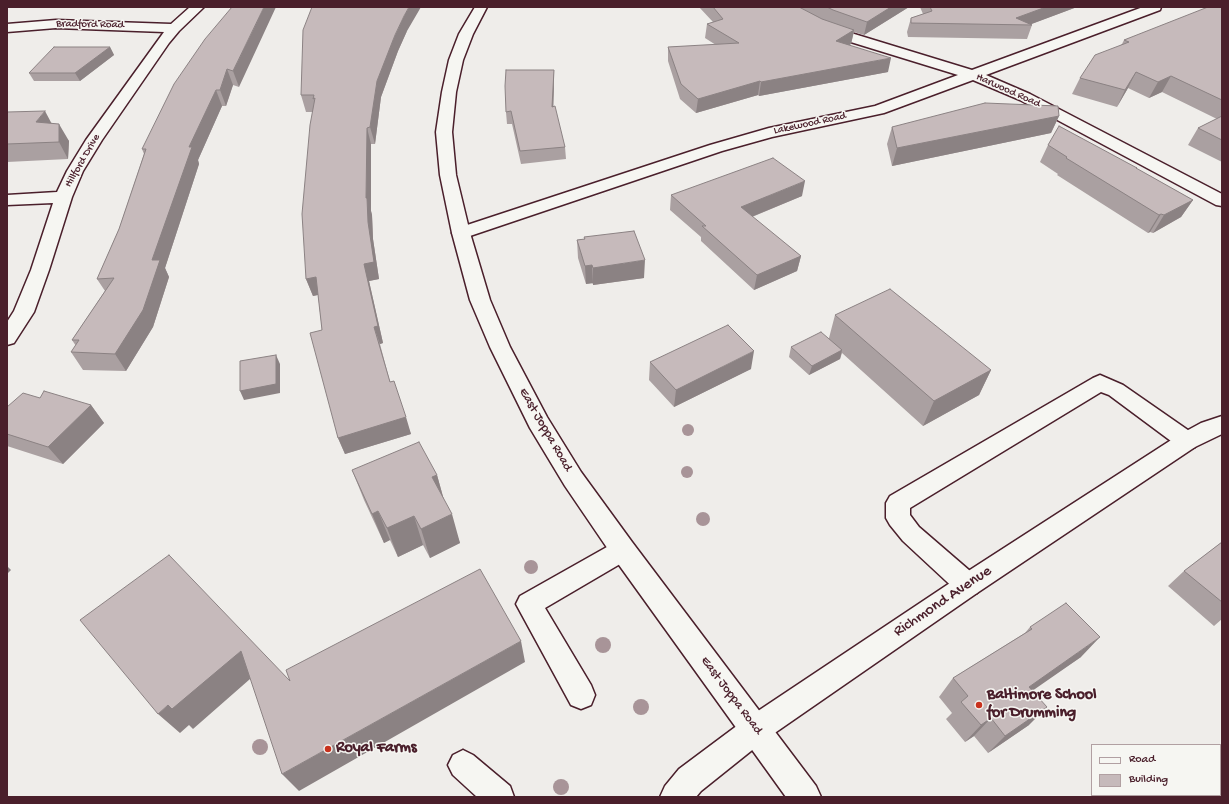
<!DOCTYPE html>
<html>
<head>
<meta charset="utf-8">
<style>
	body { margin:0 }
	#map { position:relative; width:1229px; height:804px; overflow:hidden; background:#efedea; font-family:"Gochi Hand",sans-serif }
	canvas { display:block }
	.frame { position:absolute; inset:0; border:8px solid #4a1f2b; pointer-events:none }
	.legend { position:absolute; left:1091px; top:744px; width:130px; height:52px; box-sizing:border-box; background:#f6f6f2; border:1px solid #b1a0a2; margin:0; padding:5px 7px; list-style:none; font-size:12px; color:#4a1f2b }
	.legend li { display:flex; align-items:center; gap:8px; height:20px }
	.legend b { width:20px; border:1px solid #b1a0a2 }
</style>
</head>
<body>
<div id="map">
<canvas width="1229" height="804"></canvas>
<div class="frame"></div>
<ul class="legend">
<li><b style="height:5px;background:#f6f6f2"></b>Road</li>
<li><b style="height:11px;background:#c6babb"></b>Building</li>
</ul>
</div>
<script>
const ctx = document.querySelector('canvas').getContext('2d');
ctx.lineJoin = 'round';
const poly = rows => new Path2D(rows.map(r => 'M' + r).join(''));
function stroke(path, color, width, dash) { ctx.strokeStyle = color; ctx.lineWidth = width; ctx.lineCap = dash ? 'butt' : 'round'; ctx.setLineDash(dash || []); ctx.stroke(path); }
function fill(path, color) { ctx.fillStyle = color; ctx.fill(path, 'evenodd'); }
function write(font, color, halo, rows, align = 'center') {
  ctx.font = font + ' "Gochi Hand",sans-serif'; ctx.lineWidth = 3; ctx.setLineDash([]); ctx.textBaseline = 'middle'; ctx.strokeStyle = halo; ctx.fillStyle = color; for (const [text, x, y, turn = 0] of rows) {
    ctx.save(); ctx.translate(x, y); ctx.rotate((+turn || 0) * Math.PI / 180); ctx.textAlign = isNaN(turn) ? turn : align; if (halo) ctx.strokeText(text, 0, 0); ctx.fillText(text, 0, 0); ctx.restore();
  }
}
const service = poly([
	[1100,375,1123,385,1195,435,1198,441,1195,447,1187,450,1179,447,1109,395,1101,392,910,508,910,515,919,527,977,577,981,585,977,593,968,596,959,593,903,541,890,525,886,518,886,503,890,496,1093,378,1100,375],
	[623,539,632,543,635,550,632,557,545,608,591,685,595,695,591,705,581,709,571,705,516,604,520,596,614,543,623,539],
	[463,750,473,755,510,786,514,797,477,797,453,775,448,765,453,755,463,750]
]);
const minor = poly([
	[190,7,204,7,179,31,169,43,102,140,83,171,72,197,49,270,34,312,14,343,7,345,7,322,14,311,31,270,53,203,7,205,7,195,57,192,67,171,86,140,164,32,56,28,7,32,7,24,56,20,171,24,190,7],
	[778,7,794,7,830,25,851,33,972,70,1143,7,1161,7,1160,10,986,75,1030,94,1222,194,1222,206,1216,205,1020,100,973,80,884,113,772,137,722,151,467,237,461,239,455,237,452,233,455,229,710,145,769,128,875,106,958,75,841,39,820,31,779,10,778,7],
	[1222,416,1222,434,1195,447,977,593,766,739,756,744,746,739,741,729,746,719,959,577,1179,435,1201,423,1222,416]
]);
const tertiary = poly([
	[756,714,766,719,771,729,766,739,701,791,696,797,660,797,665,786,679,769,746,719,756,714]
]);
const primary = poly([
	[475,7,487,7,473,34,463,60,456,92,452,132,456,175,470,233,490,300,510,347,547,417,581,472,632,542,816,786,821,797,786,797,614,558,565,486,530,428,490,347,470,300,452,233,440,175,436,132,442,92,449,60,459,34,475,7]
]);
stroke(service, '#4a1f2b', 3);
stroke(minor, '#4a1f2b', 3);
stroke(tertiary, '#4a1f2b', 3);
stroke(primary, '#4a1f2b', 3);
fill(service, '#f6f6f2');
fill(minor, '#f6f6f2');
fill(tertiary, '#f6f6f2');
fill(primary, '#f6f6f2');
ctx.fillStyle = '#a89498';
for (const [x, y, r] of [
	[688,430,6],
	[687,472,6],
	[703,519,7],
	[531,567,7],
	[603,645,8],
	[641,707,8],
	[260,747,8],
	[561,787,8]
]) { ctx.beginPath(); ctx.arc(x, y, r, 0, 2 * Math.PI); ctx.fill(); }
fill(poly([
	[232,7,239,87,233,85,226,106,222,106,198,160,199,164,165,268,169,277,153,327,126,371,83,370,71,352,76,346,72,340,105,291,97,279,119,229,144,154,142,149],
	[699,7,909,7,864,35,854,32,851,44,849,45,888,72,759,96,758,95,696,113,680,99,668,61,668,47,716,45,705,38,707,24,713,22],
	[920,7,1077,7,1031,24,1032,25,1027,39,908,37,907,32,911,18,923,14],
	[1222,7,1222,162,1188,145,1198,128,1217,119,1162,92,1149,98,1128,88,1117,107,1072,94,1080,78,1122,44,1124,40],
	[407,31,398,51,381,97,375,144,371,144,371,211,372,215,373,239,379,279,369,281,383,343,380,344,390,382,411,434,345,454,338,438,322,330,318,295,313,296,306,279,313,112,306,112,301,95],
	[110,47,114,55,80,81,34,81,29,73],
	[554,70,554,82,553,107,565,147,566,159,521,164,512,124,507,124,506,112],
	[7,112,52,123,69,141,68,159,7,162],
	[1059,116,1051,133,892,166,887,144,892,127],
	[1048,145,1137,168,1137,169,1193,200,1181,217,1153,233,1150,232,1148,233,1057,175,1058,174,1040,162],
	[671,195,802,196,752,217,801,256,797,271,754,290,701,241,701,237,670,210],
	[584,237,644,278,593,285,593,283,586,284,578,258,577,240,584,239],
	[835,315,991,370,979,395,923,426,842,353,840,359,809,375,789,357,791,347,829,338],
	[650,362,751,369,674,407,649,380],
	[40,398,91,405,104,423,63,464,7,446,7,407],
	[352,470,437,475,444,500,460,543,430,558,423,545,398,557,390,540,384,543,364,500],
	[1222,542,1222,619,1214,626,1168,586,1184,571],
	[1030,627,1081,657,1032,690,1029,725,988,753,974,736,965,742,946,719,952,713,939,697,953,678,1025,633]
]), '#aaa0a1');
fill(poly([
	[264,7,276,7,239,87,233,71],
	[409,7,421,7,407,31,398,51,381,97,375,144,370,127,377,81,395,35,404,16],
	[891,7,909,7,864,35,867,22],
	[1046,7,1077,7,1029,25,1016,18],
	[854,30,851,44,834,55,836,41],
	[110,47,114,55,80,81,75,73],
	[891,58,888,72,759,96,761,82],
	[227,69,233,85,226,106,220,90],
	[554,70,554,82,553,120,552,107],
	[1136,72,1128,88,1117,107,1125,90],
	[1171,76,1162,92,1149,98,1158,82],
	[760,81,758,95,696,113,698,99],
	[216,90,222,106,198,160,199,164,165,268,169,277,153,327,126,371,115,354,152,260,189,147],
	[45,111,54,128,36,122],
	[1059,116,1051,133,892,166,897,148],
	[59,124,69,141,68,159,59,142],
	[367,128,371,144,371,211,372,215,373,239,379,279,369,281,383,343,380,344,374,327,364,264,368,222,366,198],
	[805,181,802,196,739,222,741,207],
	[1193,200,1181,217,1153,233,1164,215],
	[1161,214,1150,232,1148,233,1159,215],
	[801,256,797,271,754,290,757,275],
	[645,260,644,278,593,285,593,268],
	[592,265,593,283,586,284,585,266],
	[316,277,322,294,313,296,306,279],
	[842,350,840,359,809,375,812,366],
	[754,351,751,369,674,407,676,390],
	[276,355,280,364,280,393,244,400,240,391],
	[991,370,979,395,923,426,934,401],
	[91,405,104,423,63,464,48,447],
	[406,417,411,434,345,454,338,438],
	[437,475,445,504,432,477],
	[378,511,390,540,384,543,372,514],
	[452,514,460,543,430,558,421,529],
	[414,516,423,545,398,557,387,528],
	[7,566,11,570,7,574],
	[1100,637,1081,657,1012,705,1029,687],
	[521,641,525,662,299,791,282,774],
	[241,651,258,672,193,729,189,725,180,733,158,714,168,705],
	[1047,707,1029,725,988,753,1005,736],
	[991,718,974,736,965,742,981,725]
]), '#8b8283');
const building = poly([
	[232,7,264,7,233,71,227,69,220,90,216,90,189,147,192,147,152,260,160,260,143,310,115,354,71,352,79,340,72,340,114,278,97,279,119,229,146,149,142,149,174,84,205,39,232,7],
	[312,7,409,7,404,16,395,35,377,81,370,127,367,128,366,198,367,198,368,222,374,262,364,264,378,326,374,327,390,382,394,381,406,417,338,438,310,333,322,330,316,277,306,279,302,214,310,125,315,98,313,99,314,95,301,95,303,30,312,7],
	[713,7,799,7,822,19,854,30,836,41,891,58,761,82,760,81,698,99,681,84,668,47,739,43,707,24,723,19,713,7],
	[827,7,891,7,867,22,833,10,827,7],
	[930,7,1046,7,1016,18,1032,25,911,23,911,18,932,11,930,7],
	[1208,7,1222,7,1222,100,1171,76,1158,82,1136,72,1125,90,1080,78,1095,55,1129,42,1124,40,1208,7],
	[54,47,110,47,75,73,29,73,54,47],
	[506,70,554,70,552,107,555,106,565,147,520,151,511,111,506,112,505,86,506,70],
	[985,103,1058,106,1059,116,897,148,892,127,985,103],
	[45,111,36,122,59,124,59,142,7,144,7,112,45,111],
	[1222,116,1222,140,1198,128,1222,116],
	[1059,126,1137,168,1136,168,1193,200,1164,215,1161,214,1159,215,1066,158,1067,157,1048,145,1059,126],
	[773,158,805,181,741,207,801,256,757,275,702,226,706,226,671,195,773,158],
	[634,231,645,260,593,268,592,265,585,266,577,240,585,239,584,237,634,231],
	[890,289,991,370,934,401,835,315,890,289],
	[728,325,754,351,676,390,650,362,728,325],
	[821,332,842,350,812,366,791,347,821,332],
	[276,355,276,384,240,391,240,361,276,355],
	[44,391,91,405,48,447,7,434,7,407,23,393,40,398,44,391],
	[419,442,437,475,432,477,452,514,421,529,414,516,387,528,378,511,372,514,352,470,419,442],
	[1222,542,1222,602,1184,571,1222,542],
	[169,555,290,681,286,670,480,569,521,641,282,774,241,651,172,709,168,705,158,714,80,620,169,555],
	[1066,603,1100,637,1029,687,1047,707,1005,736,991,718,981,725,961,702,968,696,953,678,1032,629,1030,627,1066,603]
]);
fill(building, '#c6babb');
stroke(building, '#8b8283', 1);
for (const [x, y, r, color] of [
	[979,705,4,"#c8321e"],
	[328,749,4,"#c8321e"]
]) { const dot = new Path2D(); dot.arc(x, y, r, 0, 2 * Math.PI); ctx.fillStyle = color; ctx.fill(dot); stroke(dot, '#f6f6f2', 1.5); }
write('11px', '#4a1f2b', '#f6f6f2', [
	["Bradford Road",90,25,1],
	["Harwood Road",1008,91,24],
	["Lakewood Road",810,124,-12],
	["Hillford Drive",83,161,-60]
]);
write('13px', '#4a1f2b', '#f6f6f2', [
	["East Joppa Road",545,430,60],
	["East Joppa Road",731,696,53]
]);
write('16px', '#4a1f2b', '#f6f6f2', [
	["Richmond Avenue",943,602,-34]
]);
write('bold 16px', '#4a1f2b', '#f6f6f2', [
	["Baltimore School",987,696],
	["for Drumming",987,714],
	["Royal Farms",336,749]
], 'left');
</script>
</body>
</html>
